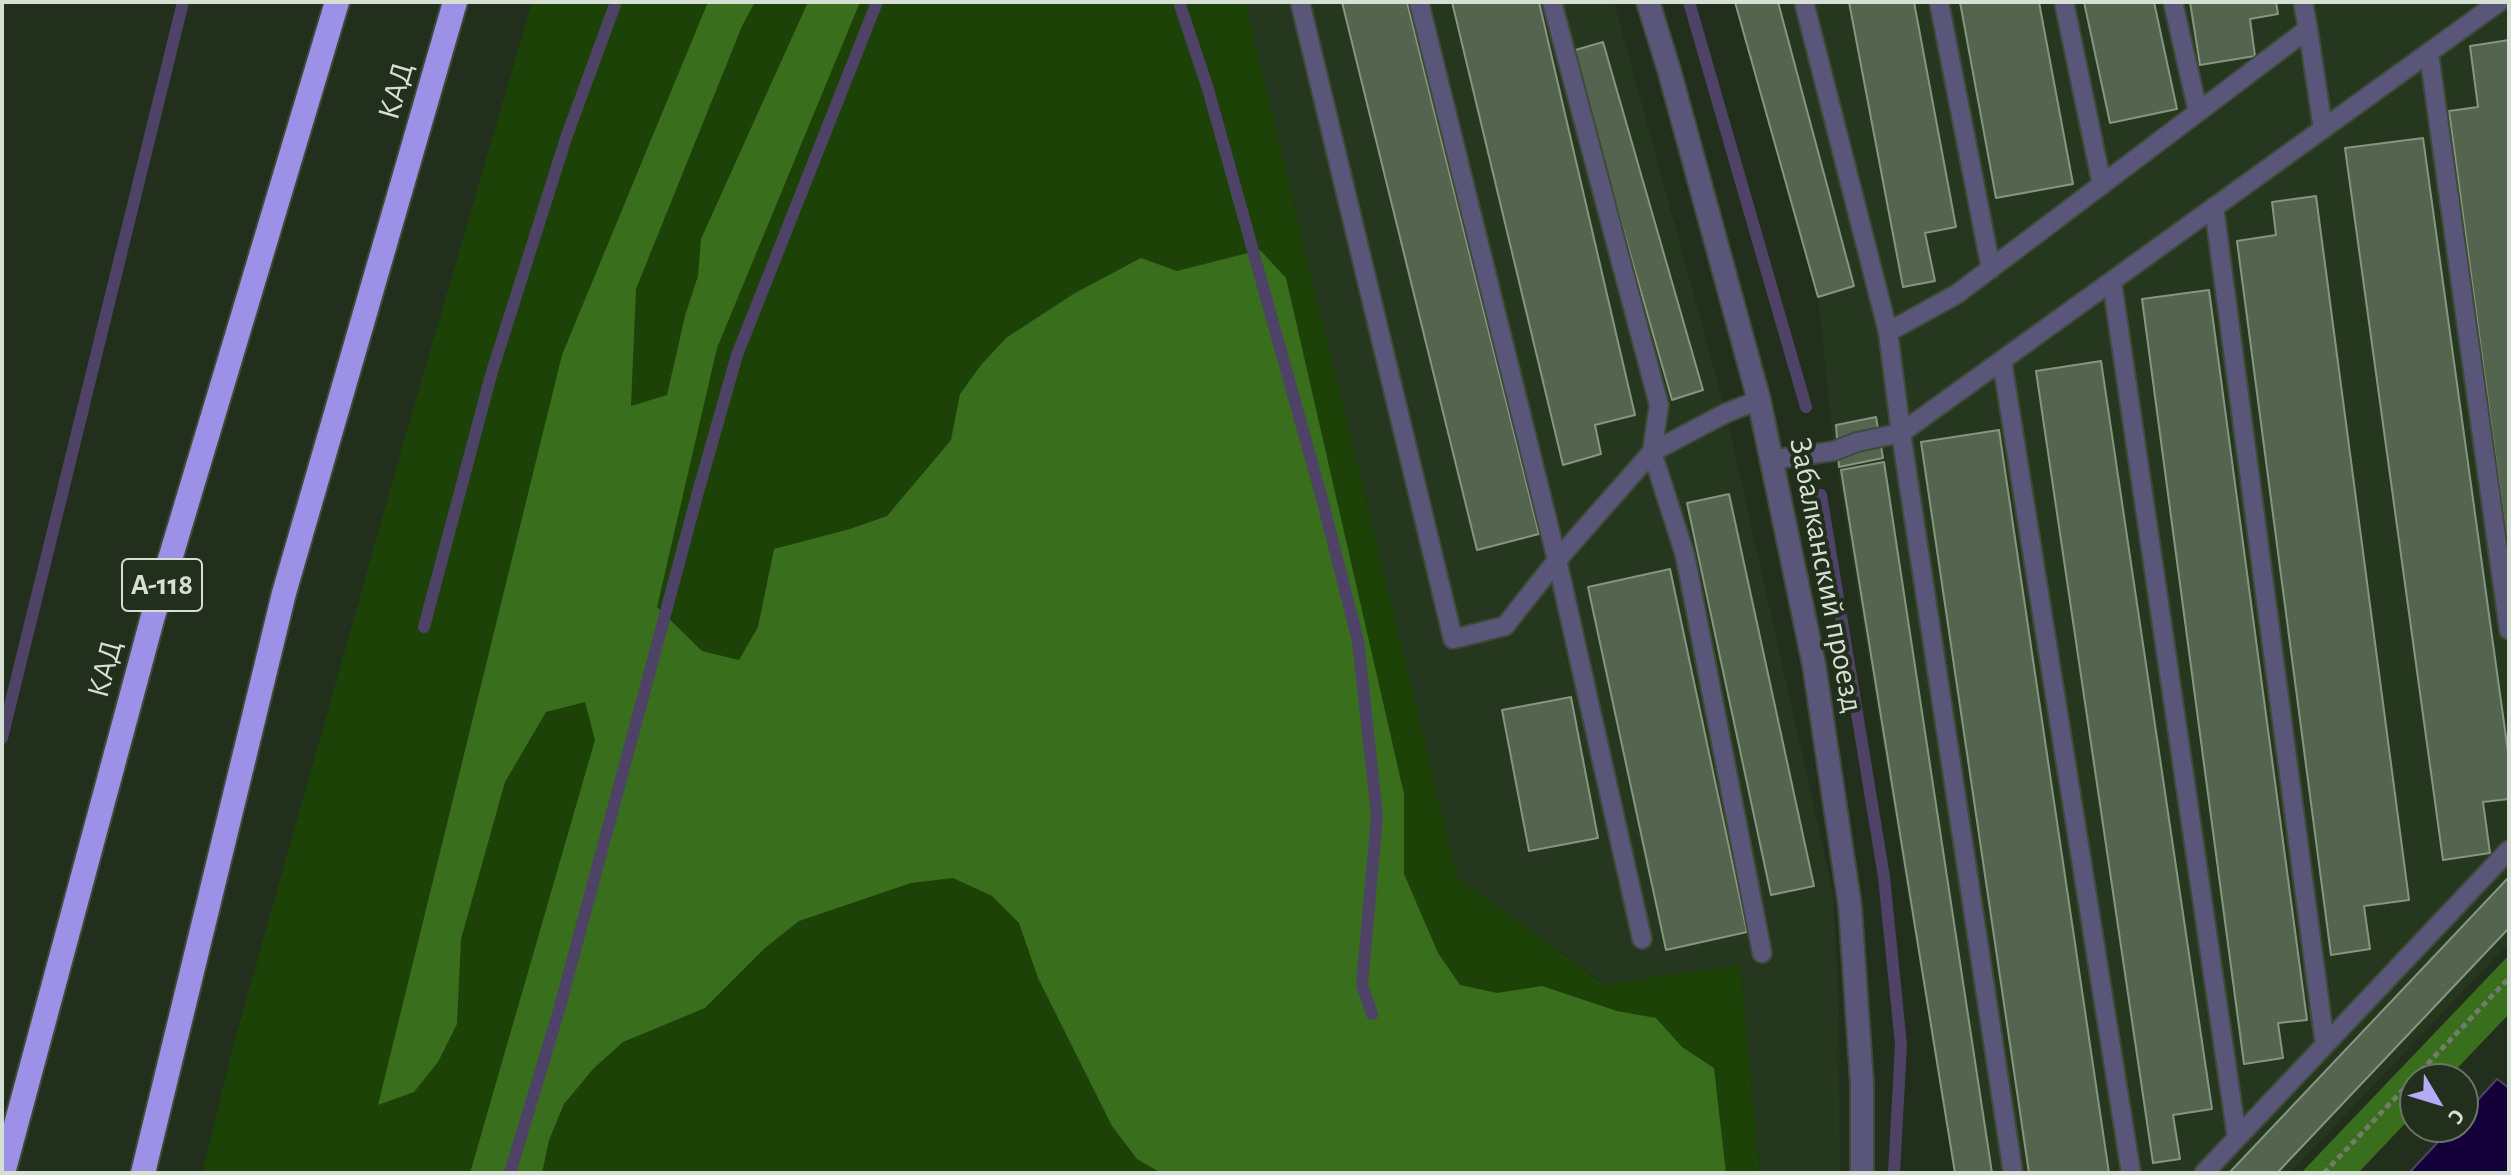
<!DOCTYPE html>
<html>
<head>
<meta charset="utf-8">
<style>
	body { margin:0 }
	#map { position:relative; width:2511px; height:1175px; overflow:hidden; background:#222f1c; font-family:"Alegreya Sans",sans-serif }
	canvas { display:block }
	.frame { position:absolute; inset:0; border:4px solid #d6dfd3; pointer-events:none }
	.north { position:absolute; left:2399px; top:1063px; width:80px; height:80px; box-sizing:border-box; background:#222f1c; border:2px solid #6a7565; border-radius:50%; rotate:128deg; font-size:22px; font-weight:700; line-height:32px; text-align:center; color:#d6dfd3 }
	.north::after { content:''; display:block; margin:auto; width:28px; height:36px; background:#b5acf8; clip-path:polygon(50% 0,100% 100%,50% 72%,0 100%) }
</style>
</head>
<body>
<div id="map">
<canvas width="2511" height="1175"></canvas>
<div class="frame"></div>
<div class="north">С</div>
</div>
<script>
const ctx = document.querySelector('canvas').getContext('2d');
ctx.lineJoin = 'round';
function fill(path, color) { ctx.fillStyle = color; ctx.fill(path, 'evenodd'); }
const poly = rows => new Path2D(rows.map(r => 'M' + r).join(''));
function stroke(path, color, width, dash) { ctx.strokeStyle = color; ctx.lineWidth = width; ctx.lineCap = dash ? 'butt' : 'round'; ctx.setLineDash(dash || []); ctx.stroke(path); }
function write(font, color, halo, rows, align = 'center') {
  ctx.font = font + ' "Alegreya Sans",sans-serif'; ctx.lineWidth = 8; ctx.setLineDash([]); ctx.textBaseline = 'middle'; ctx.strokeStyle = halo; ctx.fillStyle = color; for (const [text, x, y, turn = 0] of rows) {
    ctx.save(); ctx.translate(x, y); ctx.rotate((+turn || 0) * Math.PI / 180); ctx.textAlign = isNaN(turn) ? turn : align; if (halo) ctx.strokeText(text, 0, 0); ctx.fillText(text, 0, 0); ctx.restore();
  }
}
fill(poly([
	[1245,2,1614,2,1726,413,1833,892,1839,1004,1840,1173,1760,1173,1740,965,1605,984,1458,878],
	[1735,2,2509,2,2509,943,2290,1173,1954,1173,1834,451,1818,297]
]), '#25371e');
fill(poly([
	[532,2,1245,2,1458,878,1604,984,1740,965,1760,1173,202,1173,234,1043,404,441]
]), '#1d4207');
fill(poly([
	[708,2,755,2,742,26,636,289,631,406,667,395,685,316,698,276,701,239,808,2,860,2,717,348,657,607,702,651,739,660,758,627,774,549,850,529,887,516,951,440,960,394,981,365,1006,338,1075,293,1141,258,1177,271,1260,250,1286,278,1404,794,1404,874,1438,953,1460,985,1497,993,1542,986,1617,1011,1656,1018,1682,1047,1714,1068,1726,1173,1161,1173,1137,1159,1112,1126,1038,978,1019,923,992,896,953,878,911,883,799,921,765,948,705,1008,623,1042,593,1069,564,1104,549,1140,542,1173,470,1173,595,740,585,702,546,712,505,782,461,939,457,1024,438,1062,414,1092,378,1105,562,355],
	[2509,955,2509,1014,2447,1079,2415,1079,2415,1113,2358,1173,2301,1173]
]), '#396e1d');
const water = poly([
	[2497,1079,2509,1088,2509,1173,2409,1173,2452,1127,2463,1127,2463,1116,2497,1079]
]);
fill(water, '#130038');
stroke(water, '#4e4366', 2);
stroke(poly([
	[1179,2,1208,89,1321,495,1358,641,1377,816,1362,985,1372,1014],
	[1689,2,1806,407],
	[1821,495,1884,877,1901,1045,1894,1173],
	[424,627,491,375,566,138,616,2],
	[2,738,183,2],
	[510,1173,559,1010,698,492,737,355,877,2]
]), '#4e4366', 12);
const building = poly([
	[1342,2,1407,2,1539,534,1477,550,1342,2],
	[1452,2,1539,2,1635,415,1595,425,1601,454,1563,465,1452,2],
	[1735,2,1778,2,1854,286,1818,297,1735,2],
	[1849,2,1914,2,1956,227,1925,233,1935,281,1903,287,1849,2],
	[1960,2,2039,2,2073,184,1996,198,1960,2],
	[2084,2,2154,2,2177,109,2110,123,2084,2],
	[2190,2,2276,2,2278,14,2250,19,2255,56,2200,65,2190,2],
	[2509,40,2509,558,2449,111,2478,107,2470,46,2509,40],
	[1603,42,1703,390,1672,400,1572,51,1603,42],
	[2423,138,2509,759,2509,799,2483,802,2490,853,2443,860,2345,148,2423,138],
	[2316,196,2409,900,2364,906,2370,949,2331,955,2237,241,2276,235,2272,202,2316,196],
	[2209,290,2307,1020,2278,1023,2283,1058,2244,1064,2142,299,2209,290],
	[2101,361,2212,1109,2173,1115,2180,1159,2153,1163,2036,371,2101,361],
	[1876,417,1883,458,1839,467,1836,425,1876,417],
	[1999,430,2109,1173,2029,1173,1921,442,1999,430],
	[1884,462,1992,1173,1955,1173,1841,470,1884,462],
	[1729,494,1814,886,1771,895,1687,503,1729,494],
	[1670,569,1747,932,1666,950,1588,587,1670,569],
	[1571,697,1598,838,1529,851,1502,710,1571,697],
	[2509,877,2509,928,2277,1173,2229,1173,2509,877]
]);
fill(building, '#55644f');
stroke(building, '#85957f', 2);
const service = poly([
	[1300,2,1453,639,1505,626,1557,560,1652,452,1726,413,1759,400],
	[1419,2,1557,560,1642,939],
	[1552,2,1659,405,1652,452,1685,555,1762,953],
	[1939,2,1991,269],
	[2064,2,2102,185],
	[2173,2,2198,112],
	[2308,29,2323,129],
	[2429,53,2509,630],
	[2214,207,2325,1045],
	[2112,282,2237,1138],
	[1888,332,1957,294,2308,29,2303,2],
	[2002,361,2131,1173],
	[1771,460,1834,451,1857,442,1901,433,1888,332,1804,2],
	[2013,1173,1901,433,2499,2],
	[2204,1173,2509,850]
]);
const minor = poly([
	[1648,2,1669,70,1759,400,1814,665,1850,906,1862,1084,1862,1173]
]);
const motorway = poly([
	[3,1173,153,616,337,2],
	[143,1173,284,593,455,2]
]);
stroke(service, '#3f4b39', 22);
stroke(minor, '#3f4b39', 26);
stroke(motorway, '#3f4b39', 28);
stroke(poly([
	[2324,1173,2509,978]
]), '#717c6c', 5, [6, 4]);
stroke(service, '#5a5679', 18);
stroke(minor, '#5a5679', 22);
stroke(motorway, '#9c90e7', 24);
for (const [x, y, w] of [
	[162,585,80]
]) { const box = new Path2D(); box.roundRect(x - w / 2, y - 26, w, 52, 6); ctx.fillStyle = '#222f1c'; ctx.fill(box); stroke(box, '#d6dfd3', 2); }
write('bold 30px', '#d6dfd3', null, [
	["А-118",162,585]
]);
write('32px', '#d6dfd3', '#222f1c', [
	["КАД",396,91,-74],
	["Забалканский проезд",1826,575,79],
	["КАД",105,669,-75]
]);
</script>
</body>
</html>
